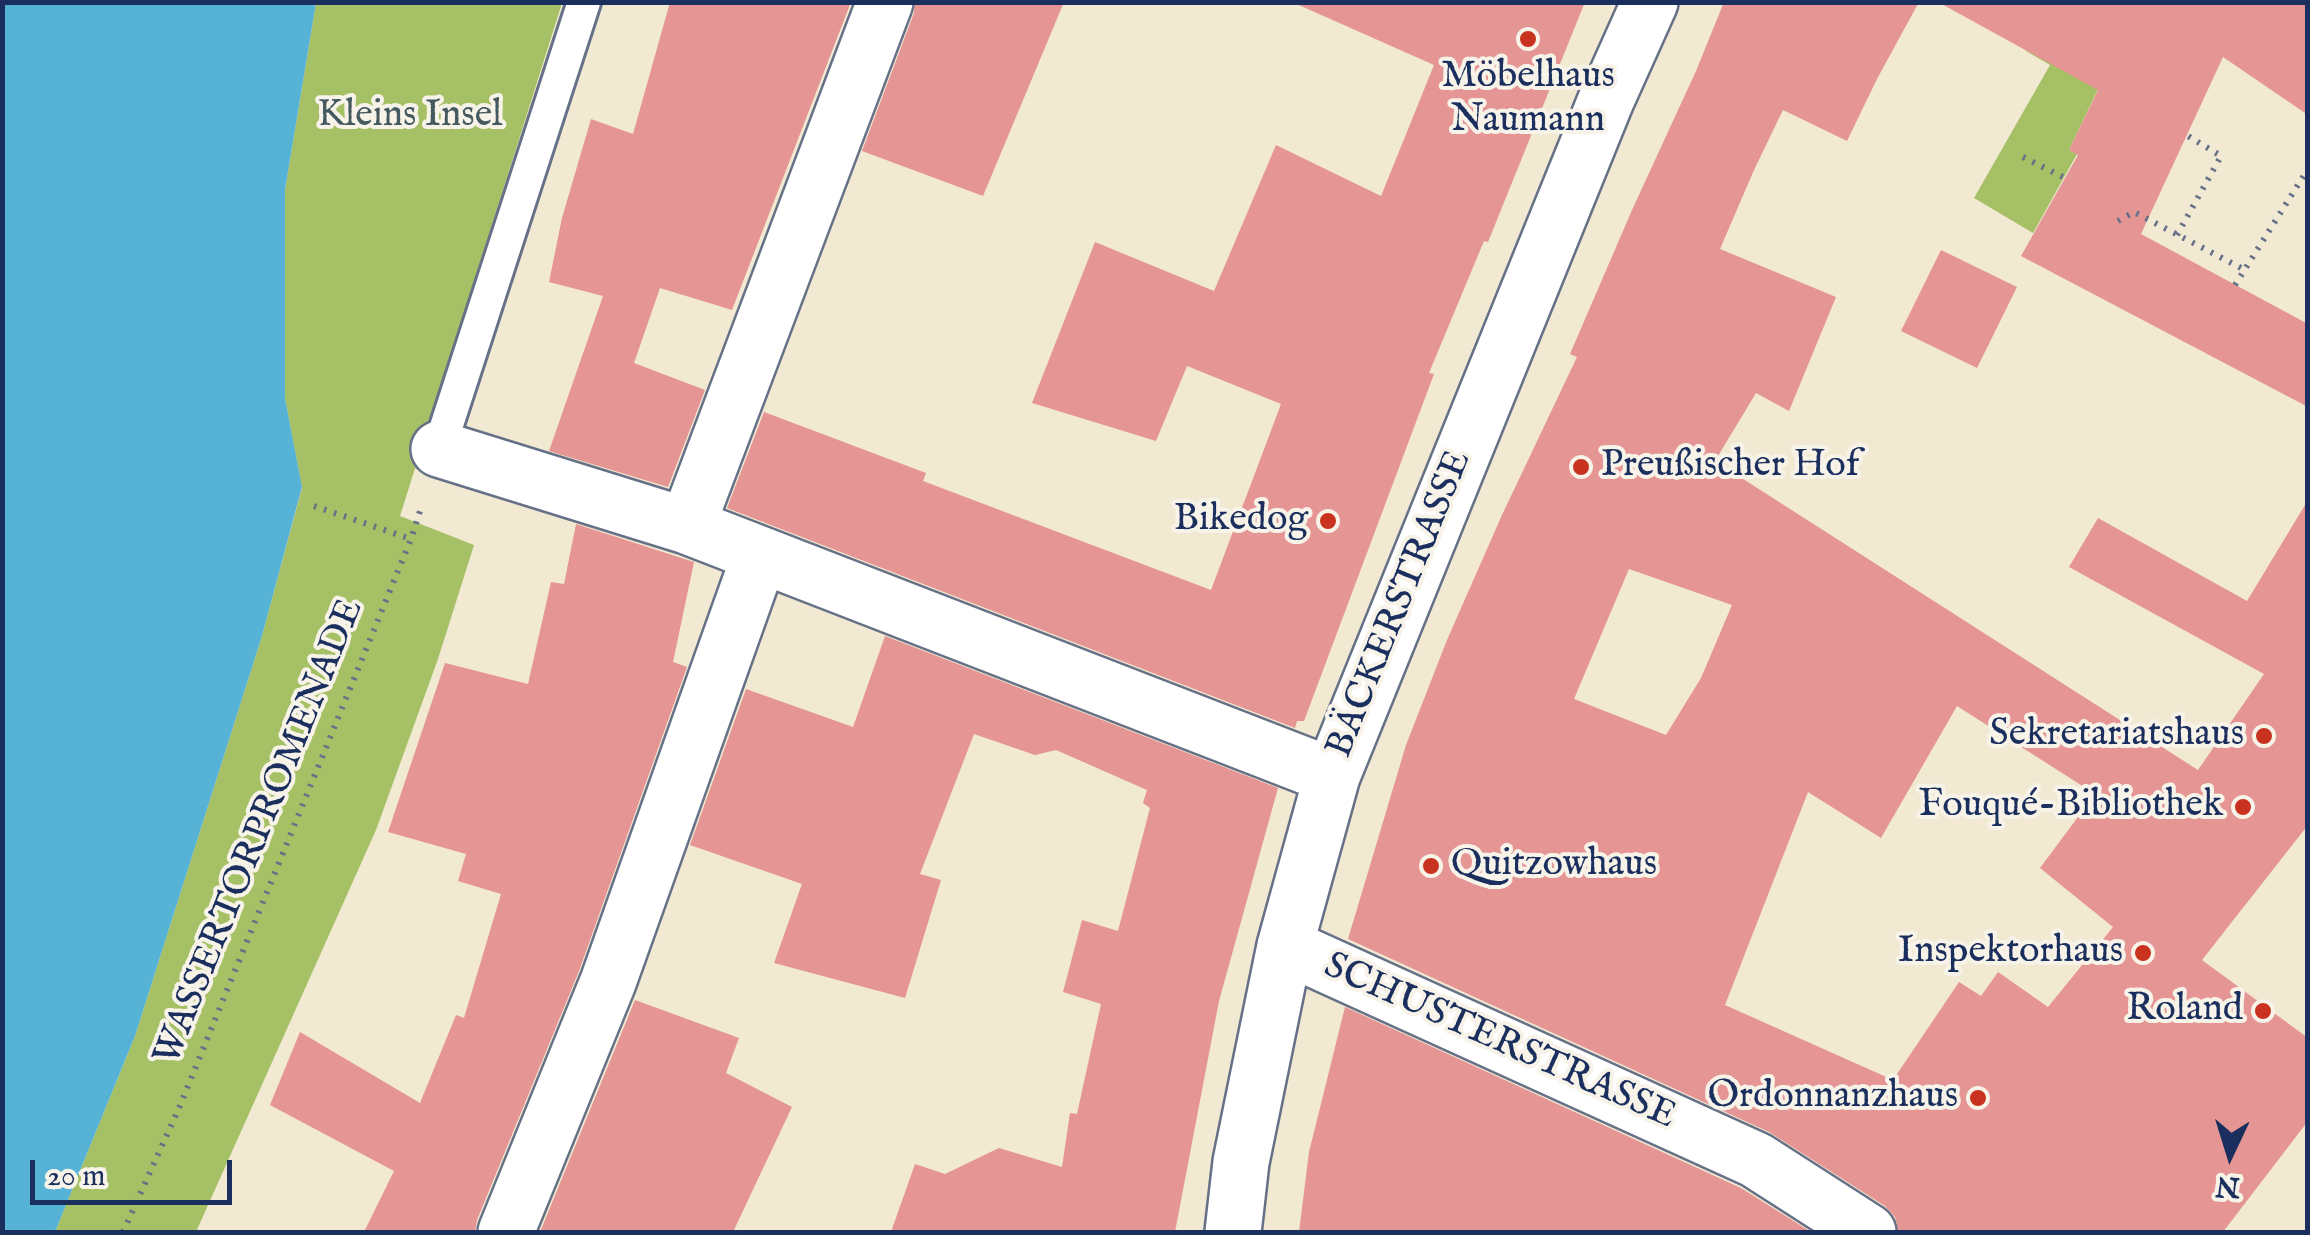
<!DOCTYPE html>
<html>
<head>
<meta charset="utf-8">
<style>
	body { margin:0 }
	#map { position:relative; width:2310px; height:1235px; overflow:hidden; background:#f1e9d2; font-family:"IM FELL English",serif }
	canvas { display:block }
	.frame { position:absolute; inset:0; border:5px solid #1b2f5e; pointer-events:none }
	.north { position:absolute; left:2180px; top:1105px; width:100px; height:100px; -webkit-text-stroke:8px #f7f3e8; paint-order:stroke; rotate:184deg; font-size:28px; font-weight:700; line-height:40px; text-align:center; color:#1b2f5e }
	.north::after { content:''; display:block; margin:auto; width:35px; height:45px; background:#1b2f5e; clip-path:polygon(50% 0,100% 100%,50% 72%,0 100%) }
	.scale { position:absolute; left:30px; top:1160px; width:202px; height:45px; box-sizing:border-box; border:5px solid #1b2f5e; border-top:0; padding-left:12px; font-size:30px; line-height:35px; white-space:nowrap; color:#1b2f5e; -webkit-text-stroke:8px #f7f3e8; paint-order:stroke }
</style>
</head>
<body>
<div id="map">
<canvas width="2310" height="1235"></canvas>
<div class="frame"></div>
<div class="north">N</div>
<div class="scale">20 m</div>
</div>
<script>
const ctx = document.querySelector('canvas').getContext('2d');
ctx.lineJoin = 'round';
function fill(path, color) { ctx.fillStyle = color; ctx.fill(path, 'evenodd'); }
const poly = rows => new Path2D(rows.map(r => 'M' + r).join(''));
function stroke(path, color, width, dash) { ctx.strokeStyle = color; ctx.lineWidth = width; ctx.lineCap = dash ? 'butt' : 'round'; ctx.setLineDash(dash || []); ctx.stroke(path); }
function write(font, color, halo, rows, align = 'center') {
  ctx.font = font + ' "IM FELL English",serif'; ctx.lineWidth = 8; ctx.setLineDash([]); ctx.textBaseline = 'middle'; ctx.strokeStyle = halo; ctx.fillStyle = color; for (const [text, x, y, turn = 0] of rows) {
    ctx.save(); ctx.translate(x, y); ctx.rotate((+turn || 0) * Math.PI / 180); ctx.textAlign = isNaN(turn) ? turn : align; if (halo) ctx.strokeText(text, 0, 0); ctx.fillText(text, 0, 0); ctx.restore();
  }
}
fill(poly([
	[316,3,562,3,400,516,474,545,438,659,376,830,196,1232,55,1232,135,1036,262,636,302,488,285,398,285,190],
	[2049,3,2101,83,2069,150,2077,154,2033,233,1974,198,2050,65,2026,51]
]), '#a6c066');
fill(poly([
	[2,3,316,3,285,190,285,398,302,487,262,636,135,1036,55,1232,2,1232]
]), '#57b3d5');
fill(poly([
	[670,2,851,2,732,310,660,288,634,363,705,390,668,487,549,451,603,296,549,282,562,218,591,119,633,134],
	[915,2,1064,2,983,196,862,151,914,13],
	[1292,2,1585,2,1488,242,1484,241,1429,373,1434,374,1304,721,1297,721,1295,728,727,508,764,412,926,473,923,481,1211,590,1281,404,1187,366,1156,441,1032,403,1095,242,1214,291,1276,145,1381,196,1434,65],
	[1724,2,1919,2,1877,79,1847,141,1783,110,1754,170,1720,249,1836,297,1789,411,1756,393,1715,461,2198,770,2264,674,2069,567,2098,518,2247,601,2308,500,2308,825,2202,960,2308,1038,2308,1121,2223,1232,1899,1232,1895,1217,1885,1206,1769,1132,1348,939,1406,745,1447,640,1502,515,1577,357,1570,354,1632,210,1696,71],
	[1629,569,1732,605,1701,678,1666,735,1574,699],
	[1957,706,2095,794,2040,868,2113,927,2048,1007,1998,972,1981,996,1959,982,1893,1080,1725,1005,1808,792,1881,838],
	[1938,2,2308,2,2308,115,2223,57,2141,234,2308,324,2308,407,2021,256,2078,155,2069,150,2098,90],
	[1941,250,2017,287,1977,368,1901,331],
	[576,524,694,562,673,662,687,667,579,971,477,1220,475,1232,364,1232,394,1171,270,1105,300,1032,420,1103,456,1015,464,1018,501,894,458,881,466,854,388,832,445,663,528,684,551,582,564,584],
	[885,636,1278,788,1219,1001,1175,1232,891,1232,915,1164,945,1174,999,1148,1062,1167,1070,1113,1077,1114,1101,1004,1063,992,1082,920,1118,931,1150,808,1143,803,1147,790,1056,750,1035,755,974,734,920,874,941,880,905,998,774,963,802,884,690,845,746,689,853,727],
	[635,1000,739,1038,726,1073,792,1107,733,1232,540,1232],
	[1345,1007,1741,1188,1811,1232,1299,1232,1309,1152]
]), '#e59593');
const lane = poly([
	[439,449,584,2]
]);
const street = poly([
	[439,449,687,526,1332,776],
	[687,526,885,2],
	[1285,946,1756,1160,1868,1232],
	[506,1232,608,982,760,555],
	[1233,1232,1241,1162,1285,946,1332,776,1606,100,1650,2]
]);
stroke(lane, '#667087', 38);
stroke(street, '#667087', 60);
stroke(poly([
	[2023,157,2065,178],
	[2118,221,2134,212,2245,270],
	[2177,235,2221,156,2188,136],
	[2235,285,2308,169],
	[314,506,411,539],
	[123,1232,179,1108,411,539,421,508]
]), '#667087', 6, [2.5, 8]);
stroke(lane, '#fff', 32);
stroke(street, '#fff', 55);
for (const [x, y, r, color] of [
	[1528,39,10,"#c8321e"],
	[1581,467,10,"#c8321e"],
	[1328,521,10,"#c8321e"],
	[2264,736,10,"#c8321e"],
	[2243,807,10,"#c8321e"],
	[1431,866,10,"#c8321e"],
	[2143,953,10,"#c8321e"],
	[2263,1011,10,"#c8321e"],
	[1978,1098,10,"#c8321e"]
]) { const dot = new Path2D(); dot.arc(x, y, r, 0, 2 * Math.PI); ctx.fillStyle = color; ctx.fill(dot); stroke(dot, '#f7f3e8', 4); }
write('38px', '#1b2f5e', '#f7f3e8', [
	["Möbelhaus",1528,78,"center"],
	["Naumann",1528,122,"center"],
	["Preußischer Hof",1601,467,"left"],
	["Bikedog",1308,521],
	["Sekretariatshaus",2244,736],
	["Fouqué-Bibliothek",2223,807],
	["Quitzowhaus",1451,866,"left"],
	["Inspektorhaus",2123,953],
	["Roland",2243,1011],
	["Ordonnanzhaus",1958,1098]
], 'right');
write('38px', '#455a60', '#f7f3e8', [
	["Kleins Insel",410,117]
]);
write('38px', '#1b2f5e', '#f7f3e8', [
	["BÄCKERSTRASSE",1401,605,-68],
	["WASSERTORPROMENADE",261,833,-68],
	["SCHUSTERSTRASSE",1499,1043,24]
]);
</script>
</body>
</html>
